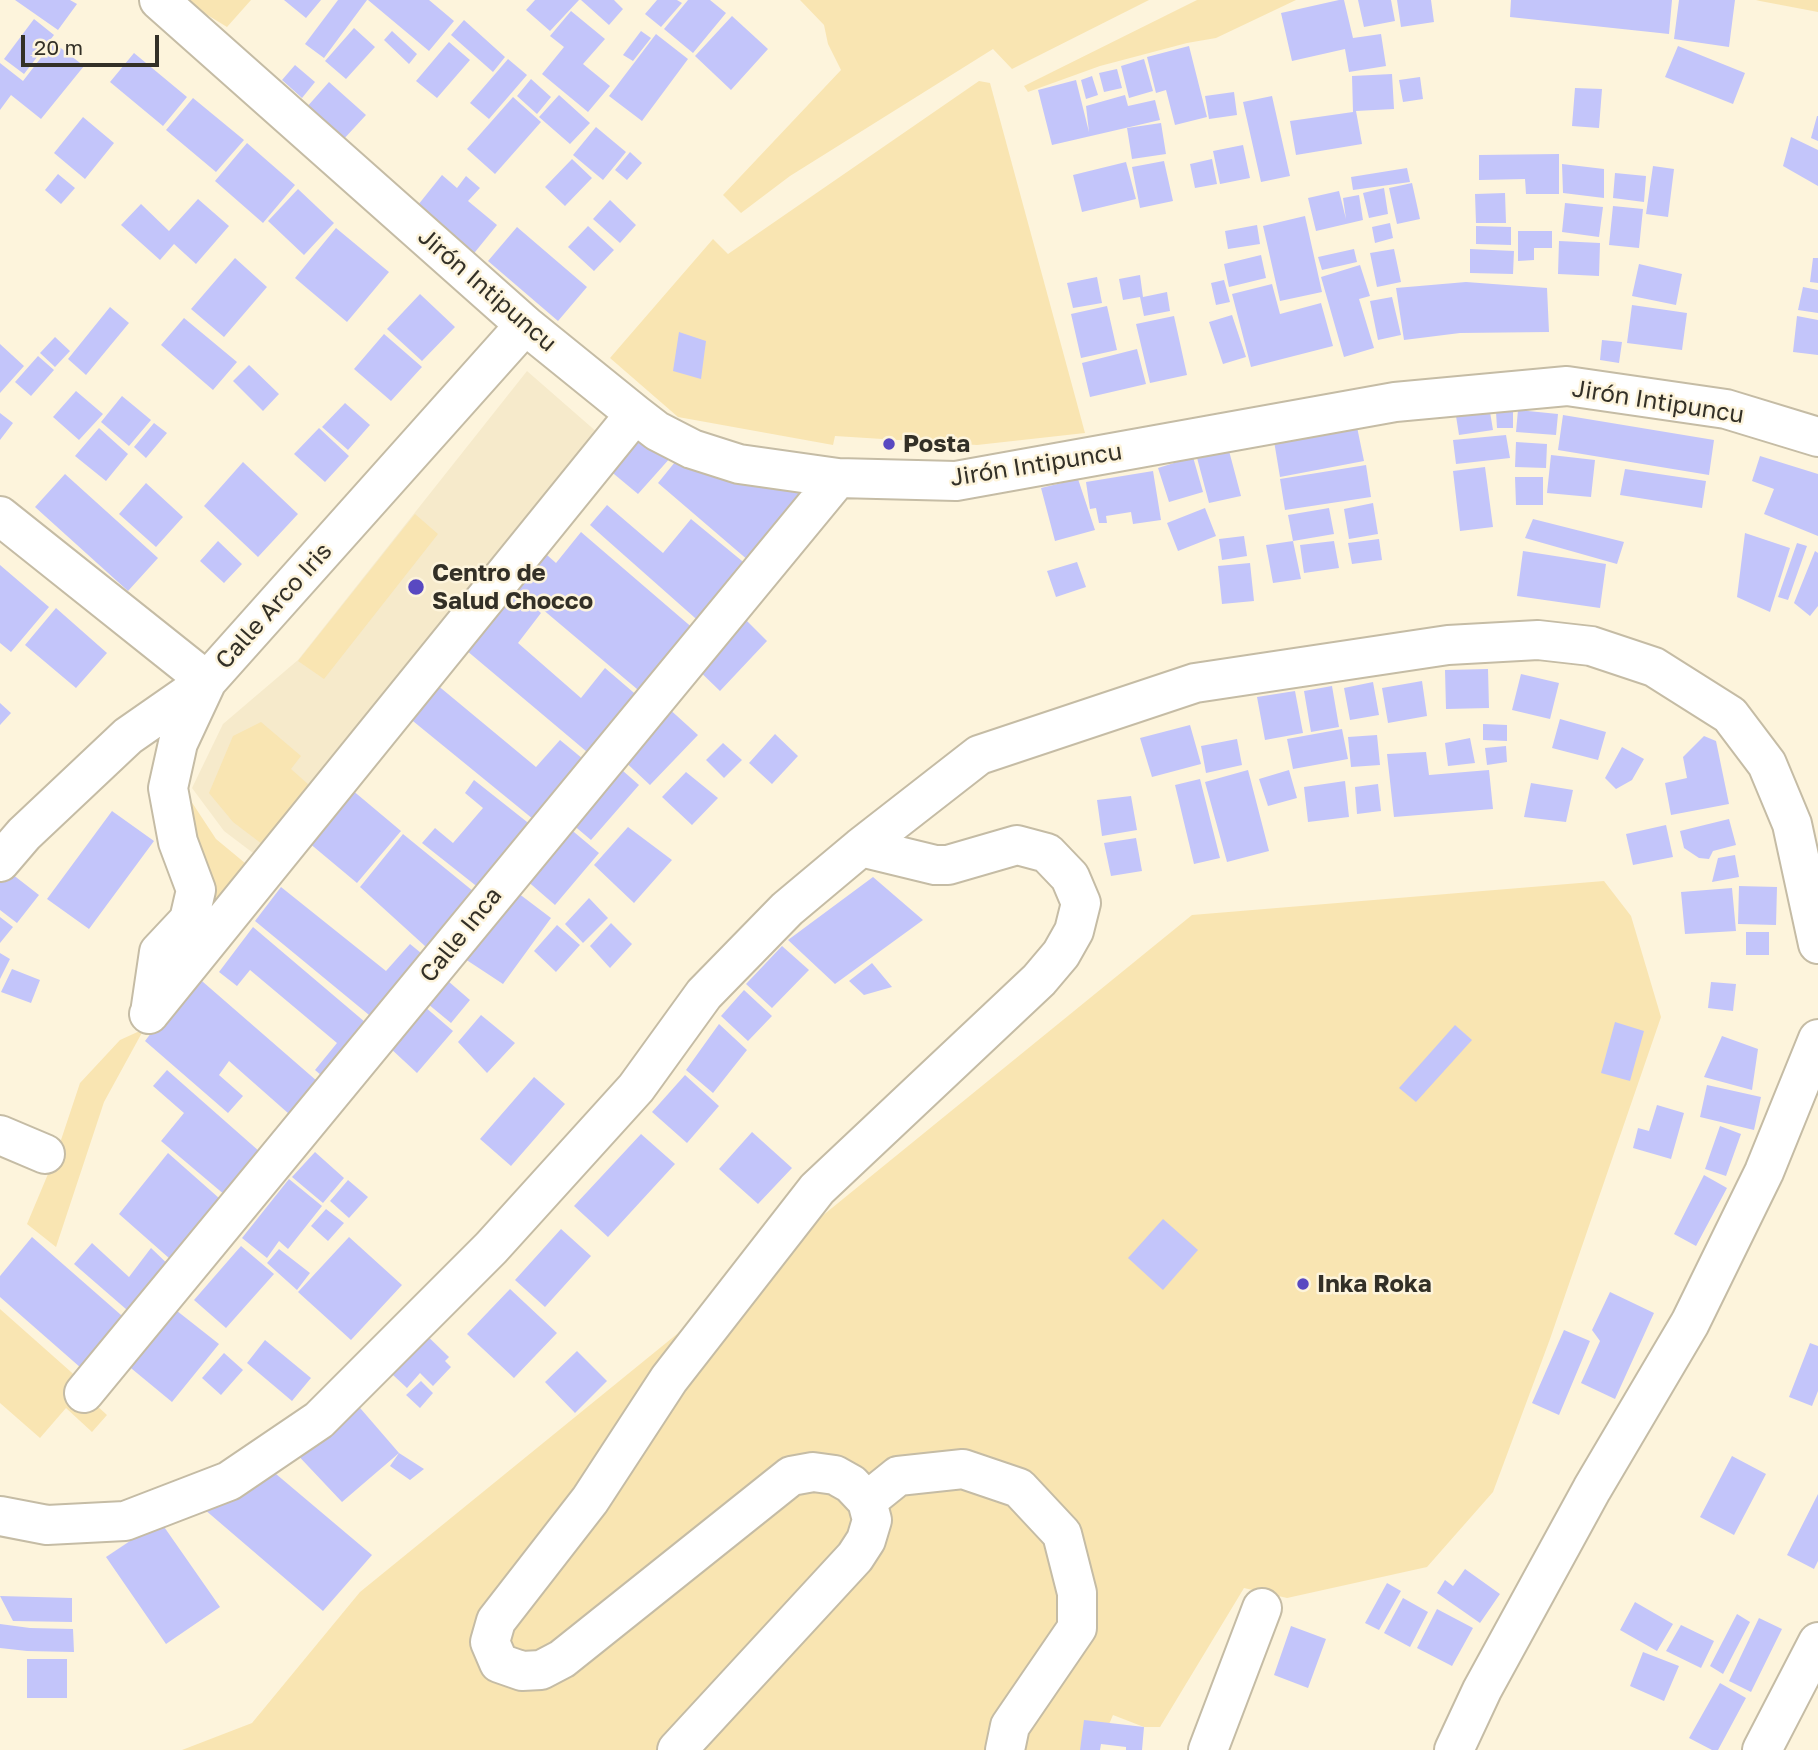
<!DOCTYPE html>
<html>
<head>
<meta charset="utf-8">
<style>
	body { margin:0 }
	#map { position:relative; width:1818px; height:1750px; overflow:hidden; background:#fdf4dc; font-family:"Golos Text",sans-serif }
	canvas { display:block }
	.scale { position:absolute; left:21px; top:35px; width:138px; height:32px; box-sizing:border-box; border:4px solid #333027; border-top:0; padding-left:9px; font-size:21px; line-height:24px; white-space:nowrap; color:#333027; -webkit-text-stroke:5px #fdf4dc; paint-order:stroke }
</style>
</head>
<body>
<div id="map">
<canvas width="1818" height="1750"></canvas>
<div class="scale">20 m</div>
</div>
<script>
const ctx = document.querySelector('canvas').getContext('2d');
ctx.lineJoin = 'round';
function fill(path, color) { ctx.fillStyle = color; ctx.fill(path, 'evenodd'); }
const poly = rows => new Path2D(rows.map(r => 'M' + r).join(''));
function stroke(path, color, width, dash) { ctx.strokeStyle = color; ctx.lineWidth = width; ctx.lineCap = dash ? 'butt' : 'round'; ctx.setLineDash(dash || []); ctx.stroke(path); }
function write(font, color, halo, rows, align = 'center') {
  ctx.font = font + ' "Golos Text",sans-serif'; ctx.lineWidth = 5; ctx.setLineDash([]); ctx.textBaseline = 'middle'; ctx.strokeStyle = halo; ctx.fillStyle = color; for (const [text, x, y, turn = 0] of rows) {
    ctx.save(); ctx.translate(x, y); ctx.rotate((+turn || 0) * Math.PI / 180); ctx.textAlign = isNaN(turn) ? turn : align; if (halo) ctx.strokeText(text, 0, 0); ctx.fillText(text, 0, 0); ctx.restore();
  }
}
fill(poly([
	[527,371,598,433,261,859,224,831,192,788,223,724,298,660]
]), '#f6eacb');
fill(poly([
	[183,0,251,0,227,27],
	[800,0,1149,0,1012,69,993,49,790,176,741,213,723,195,841,70,828,44,824,25],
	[1197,0,1296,0,1216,38,1187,43,1100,66,1028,92,1024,86],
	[1756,0,1818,0,1818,12,1760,1],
	[979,81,990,83,1085,433,977,445,835,436,833,445,678,417,610,358,713,239,728,254],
	[415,514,438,534,324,679,298,661],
	[261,722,301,756,291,769,309,785,262,844,233,822,209,793,233,736],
	[187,795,216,839,257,873,193,954],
	[1604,881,1631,916,1661,1017,1550,1339,1493,1492,1427,1567,1287,1598,1244,1588,1160,1727,1144,1727,1113,1715,1098,1750,182,1750,252,1723,360,1592,1192,915],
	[144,1029,104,1102,56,1247,27,1224,56,1155,80,1083,120,1040],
	[0,1309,88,1387,83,1393,107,1415,92,1432,66,1408,40,1438,0,1403]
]), '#f9e5b2');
fill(poly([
	[15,0,70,0,77,4,58,30],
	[284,0,321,0,306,18],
	[338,0,367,0,324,58,305,44],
	[368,0,429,0,454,21,429,51],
	[535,0,579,0,550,31,526,10],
	[581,0,614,0,623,9,609,25],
	[657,0,677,0,682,3,661,27,645,14],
	[688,0,710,0,726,13,693,53,664,29],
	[1339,0,1344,0,1353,38,1381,34,1386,66,1349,72,1345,49,1292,61,1281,13],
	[1358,0,1391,0,1395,21,1364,27],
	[1397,0,1431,0,1434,22,1401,27],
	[1511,0,1672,0,1669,34,1510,17],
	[1679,0,1735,0,1729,47,1674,39],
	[571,11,605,39,583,64,610,86,588,112,542,74,564,47,550,36],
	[732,16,768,49,731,90,695,56],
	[34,19,54,35,24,74,4,59],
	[464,20,505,57,493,72,451,35],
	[354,28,375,47,346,79,325,61],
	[392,31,417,54,409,64,384,40],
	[641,31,651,38,633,61,623,55],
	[656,34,688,59,642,121,609,96],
	[53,42,84,66,41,119,11,95,0,110,0,63,23,81],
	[449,42,470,60,437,98,416,81],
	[1189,46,1207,117,1175,125,1166,90,1156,93,1147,57],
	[1678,46,1745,73,1733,104,1665,77],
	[134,53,187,97,163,126,110,82],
	[508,59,527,75,489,119,470,103],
	[1144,59,1153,91,1129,98,1121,66],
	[295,65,315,82,302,98,282,80],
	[1117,69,1122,88,1104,92,1099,73],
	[1392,74,1394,109,1356,111,1362,144,1296,155,1290,121,1353,112,1352,76],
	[1092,76,1098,95,1086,99,1081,80],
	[1420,77,1423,99,1403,102,1399,80],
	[531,79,551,97,537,114,517,96],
	[1076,80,1089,132,1086,106,1125,95,1128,106,1155,100,1160,120,1052,145,1038,90],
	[329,82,366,115,342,141,306,108],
	[1575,88,1602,89,1599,128,1572,126],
	[1234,92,1237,115,1209,119,1205,96],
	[559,95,590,123,570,144,539,117],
	[1272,96,1290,176,1261,182,1243,102],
	[513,97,541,122,495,174,467,149],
	[193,98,244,140,216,172,166,130],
	[1817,116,1818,116,1818,141,1811,138],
	[83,117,114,143,85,179,54,153],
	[1161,123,1166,154,1132,159,1127,128],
	[596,127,626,152,603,180,573,155],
	[1791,137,1818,150,1818,186,1783,166],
	[247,143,295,185,263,223,215,181],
	[1243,145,1250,178,1220,184,1213,151],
	[630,152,642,163,627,180,615,170],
	[1559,154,1559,194,1526,194,1525,179,1479,180,1479,155],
	[572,159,592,178,565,206,545,187],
	[1212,159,1217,184,1195,188,1190,164],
	[1164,161,1173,201,1140,208,1132,167],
	[1126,162,1136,199,1082,212,1073,175],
	[1562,164,1604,169,1604,198,1563,193],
	[1653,166,1674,169,1668,217,1646,214],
	[1407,168,1410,182,1353,190,1351,177],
	[1615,173,1646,176,1644,202,1613,198],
	[58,174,75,188,61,204,45,190],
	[442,175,457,188,466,176,480,188,468,201,497,225,471,257,414,210],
	[1412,183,1420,219,1397,224,1389,188],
	[1384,188,1388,214,1369,218,1363,193],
	[298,189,334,223,304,255,268,221],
	[1339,191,1346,219,1343,198,1359,195,1363,220,1316,231,1308,198],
	[1505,193,1506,223,1476,223,1475,194],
	[198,199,229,226,196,264,174,244,160,260,121,225,141,204,169,231],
	[610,200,636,225,620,243,593,219],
	[1565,203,1603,207,1599,237,1562,232],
	[1613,206,1643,209,1639,248,1609,245],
	[1305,216,1322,292,1280,301,1263,226],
	[1390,223,1393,238,1375,243,1372,227],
	[1257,225,1260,244,1228,249,1225,231],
	[588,226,614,250,594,271,568,247],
	[1476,226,1511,227,1511,245,1476,244],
	[517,227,587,287,558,321,488,261],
	[336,228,389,272,347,322,295,278],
	[1518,231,1552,231,1552,248,1534,248,1534,260,1518,261],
	[1559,241,1600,243,1599,276,1558,274],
	[1354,249,1357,262,1322,270,1318,257],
	[1394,249,1401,282,1377,287,1370,253],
	[1470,249,1514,251,1513,274,1470,273],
	[1261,255,1266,278,1229,287,1224,264],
	[235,258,267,287,224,337,191,309],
	[1813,258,1818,258,1818,283,1810,282],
	[1639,264,1682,274,1676,305,1632,296],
	[1360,265,1370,296,1359,299,1374,348,1344,357,1321,277],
	[1140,275,1143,297,1167,292,1170,311,1144,316,1140,297,1123,300,1119,279],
	[1097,277,1102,303,1073,308,1067,283],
	[1224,280,1230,302,1216,305,1211,283],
	[1466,282,1547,288,1549,332,1460,333,1404,340,1396,288],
	[1272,284,1280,314,1321,303,1333,346,1251,367,1232,294],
	[1803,287,1818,290,1818,313,1798,310],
	[420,294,455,327,422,361,387,329],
	[1392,297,1401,335,1378,340,1370,301],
	[1632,305,1687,313,1682,350,1627,343],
	[1107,306,1117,350,1081,358,1071,314],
	[110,307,129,323,86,375,68,359],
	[1232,315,1246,357,1223,364,1209,322],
	[1174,316,1187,375,1150,383,1136,324],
	[1797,316,1818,320,1818,355,1793,352],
	[184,318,237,362,213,390,161,345],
	[679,332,706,341,701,379,673,371],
	[384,334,422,367,391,401,354,369],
	[55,337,70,351,55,367,40,353],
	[1602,340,1622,342,1619,363,1600,360],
	[0,344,24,366,0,393],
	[1137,349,1146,384,1090,397,1082,363],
	[38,356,54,370,31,396,15,382],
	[249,365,279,394,263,411,233,381],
	[76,391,103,414,79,440,53,417],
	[122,396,151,420,129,446,101,422],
	[345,403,370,425,348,450,322,427],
	[1518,410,1558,414,1556,435,1516,432],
	[1490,412,1493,430,1459,435,1456,416],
	[1496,412,1513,412,1513,428,1497,428],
	[0,413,13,423,0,440],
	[1563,415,1714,440,1709,475,1558,450],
	[154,423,167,433,146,458,134,447],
	[1357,427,1364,461,1280,477,1274,441],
	[99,428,128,454,106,481,75,456],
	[319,428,349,456,325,482,294,454],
	[1506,435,1510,458,1456,464,1453,440],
	[637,438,671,457,638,494,608,469],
	[1516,442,1547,444,1546,468,1515,467],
	[1228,447,1241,496,1209,503,1196,454],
	[1551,455,1595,460,1591,497,1547,493],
	[1760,456,1818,474,1818,536,1764,514,1774,489,1752,481],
	[1193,457,1203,492,1169,502,1158,468],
	[243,462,298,514,258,557,204,506],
	[675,462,822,491,756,567,658,483],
	[1366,465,1371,497,1285,510,1280,479],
	[1485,467,1493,527,1460,531,1453,471],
	[1625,469,1706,481,1702,508,1620,495],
	[1153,471,1161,520,1133,524,1131,512,1106,516,1107,523,1099,523,1096,508,1090,509,1086,482],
	[65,474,158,558,128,591,35,507],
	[1515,477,1543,477,1543,505,1516,505],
	[1078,479,1095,530,1055,541,1041,488],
	[146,483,183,517,156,547,119,514],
	[1373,503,1378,534,1349,539,1344,509],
	[607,505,663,553,691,519,753,570,703,625,590,525],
	[1205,508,1216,536,1178,551,1167,523],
	[1329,508,1334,534,1293,541,1288,515],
	[1533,519,1624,542,1617,564,1525,538],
	[581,532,702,636,650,700,509,581,538,547,556,563],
	[1745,533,1790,548,1770,612,1737,597],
	[1244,536,1247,556,1222,560,1219,539],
	[1379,539,1382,560,1352,564,1348,543],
	[218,541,242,564,224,583,200,561],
	[1293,541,1301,579,1273,583,1266,545],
	[1334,541,1339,568,1304,573,1300,545],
	[1797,543,1807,546,1788,600,1778,597],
	[1523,551,1606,564,1600,608,1517,596],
	[1815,551,1818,553,1818,606,1810,616,1794,603],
	[1077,562,1086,587,1056,597,1047,571],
	[1250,563,1254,601,1222,604,1218,566],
	[0,565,49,607,11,652,0,643],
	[509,586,541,613,518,643,581,698,605,668,647,704,599,762,460,645],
	[56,608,107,653,76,688,25,645],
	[739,613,767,641,720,691,691,663],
	[1488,669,1489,708,1446,709,1445,670],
	[1521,674,1559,683,1550,719,1512,710],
	[1422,681,1427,716,1388,723,1382,688],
	[1373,682,1379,715,1350,720,1344,688],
	[436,684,536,767,560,740,594,768,544,828,408,717],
	[1332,686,1339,727,1311,732,1304,691],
	[1295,691,1303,733,1265,740,1257,697],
	[0,703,11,713,0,725],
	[666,706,698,735,650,785,619,756],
	[1560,719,1606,732,1598,760,1552,748],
	[1483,724,1507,725,1507,741,1483,740],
	[1190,725,1201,764,1152,777,1140,738],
	[1342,729,1348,759,1293,769,1287,739],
	[775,734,798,756,772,784,749,763],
	[1377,735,1380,765,1351,767,1348,737],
	[1704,736,1716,741,1729,804,1671,815,1665,783,1687,778,1683,757],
	[1470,738,1475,763,1448,766,1445,743],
	[1237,739,1242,765,1206,773,1201,746],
	[723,743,742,760,724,778,706,760],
	[1506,746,1507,762,1487,765,1485,748],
	[1622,747,1644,759,1632,780,1616,789,1605,778],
	[1426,752,1429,775,1489,770,1493,809,1394,817,1387,754],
	[614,763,639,785,591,840,565,818],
	[1248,770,1269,851,1227,862,1205,782],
	[1289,770,1297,798,1268,806,1259,779],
	[686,772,718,798,692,825,662,797],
	[1200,779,1220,858,1194,864,1175,785],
	[474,780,541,833,489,896,422,843,435,828,453,843,483,808,465,793],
	[1345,781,1349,817,1308,822,1304,787],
	[1531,783,1573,790,1566,822,1524,817],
	[345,784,401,831,357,883,302,837],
	[1378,784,1381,811,1357,814,1355,787],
	[1131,796,1137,830,1102,836,1097,800],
	[112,811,154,841,89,929,47,899],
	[1729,819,1736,845,1713,851,1709,859,1699,858,1684,848,1680,831],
	[1666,825,1673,857,1633,865,1626,834],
	[568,827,599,853,555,905,525,879],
	[628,827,672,860,634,903,594,865],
	[403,834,484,900,436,956,360,887],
	[1136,838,1142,871,1111,876,1104,843],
	[1735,855,1739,877,1712,882,1718,858],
	[3,867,39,895,17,923,0,910,0,870],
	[873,877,923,920,835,984,788,940],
	[1739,886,1777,887,1776,925,1738,924],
	[281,887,386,971,410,944,432,962,380,1024,255,921],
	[510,887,551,918,503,984,459,955],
	[1732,888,1736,931,1685,934,1681,892],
	[589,898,608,918,583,943,565,924],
	[0,917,13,927,0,943],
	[611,923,632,944,610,968,590,946],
	[557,925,580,945,556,972,534,951],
	[253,927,372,1028,329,1082,315,1070,337,1043,250,970,237,986,219,972],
	[1746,932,1769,932,1769,955,1746,955],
	[782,946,809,970,772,1008,746,984],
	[0,953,10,959,0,979],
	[872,963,892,987,864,995,849,981],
	[12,969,40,980,31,1003,1,992],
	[195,975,325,1088,297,1121,229,1061,219,1075,243,1096,228,1113,145,1041],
	[448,981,470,1000,451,1023,428,1004],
	[1711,982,1736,984,1733,1011,1708,1008],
	[744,990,772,1016,748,1041,721,1016],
	[425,1007,453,1031,417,1073,389,1047],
	[481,1015,515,1043,487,1073,458,1042],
	[1615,1022,1644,1031,1630,1081,1601,1073],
	[719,1024,747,1050,713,1093,686,1070],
	[1455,1025,1472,1040,1416,1102,1399,1088],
	[1722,1036,1758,1049,1752,1090,1704,1077],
	[167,1070,268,1159,232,1201,161,1141,184,1113,153,1086],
	[685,1075,719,1106,687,1143,652,1112],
	[534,1077,565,1104,511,1166,480,1139],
	[1707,1085,1761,1097,1754,1130,1700,1117],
	[1657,1105,1684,1113,1671,1159,1633,1148,1638,1128,1649,1131],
	[1720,1126,1741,1134,1726,1176,1705,1169],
	[752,1132,792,1168,758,1204,719,1169],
	[641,1134,675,1164,608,1237,574,1206],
	[315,1152,344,1178,323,1203,292,1177],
	[168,1153,228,1206,178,1266,119,1214],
	[1704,1175,1727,1188,1696,1246,1674,1234],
	[289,1179,322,1206,288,1249,279,1241,267,1258,242,1238],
	[348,1180,368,1197,349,1218,330,1201],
	[326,1209,344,1223,328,1241,311,1226],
	[1163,1219,1198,1250,1163,1290,1128,1258],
	[561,1229,591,1256,545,1307,515,1280],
	[32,1237,129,1322,89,1375,0,1297,0,1276],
	[349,1237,402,1285,351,1340,298,1292],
	[92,1243,129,1277,151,1248,174,1270,134,1316,74,1264],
	[241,1246,274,1274,226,1328,194,1300],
	[279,1249,310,1273,297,1290,267,1263],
	[510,1289,557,1333,514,1378,467,1334],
	[1610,1292,1654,1313,1615,1399,1581,1383,1600,1341,1592,1330],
	[172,1307,219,1344,172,1402,126,1364],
	[416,1325,449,1357,445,1361,451,1367,433,1386,420,1373,407,1388,380,1363],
	[1564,1330,1590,1341,1559,1415,1532,1403],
	[265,1340,311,1378,292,1401,247,1363],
	[1810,1343,1818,1346,1818,1391,1812,1406,1789,1397],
	[577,1351,607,1381,575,1413,545,1382],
	[224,1353,243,1370,221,1395,202,1378],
	[421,1381,433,1393,420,1408,406,1395],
	[348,1394,399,1453,342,1502,291,1448],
	[399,1453,424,1469,410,1480,390,1466],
	[1732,1456,1766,1474,1734,1535,1700,1517],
	[263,1463,372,1555,323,1611,197,1503],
	[1818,1494,1818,1561,1814,1569,1787,1555],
	[160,1521,220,1607,166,1644,106,1557],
	[1465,1569,1500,1594,1480,1623,1437,1593,1445,1580,1453,1586],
	[1387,1583,1401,1591,1379,1630,1365,1623],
	[0,1596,72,1598,72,1622,13,1621],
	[1403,1598,1428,1612,1410,1647,1384,1633],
	[1635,1602,1673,1624,1657,1651,1620,1630],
	[1437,1609,1473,1628,1452,1666,1417,1648],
	[1737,1614,1750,1622,1723,1674,1710,1666],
	[1759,1618,1782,1629,1751,1692,1729,1681],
	[0,1624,30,1628,73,1629,74,1652,27,1651,0,1648],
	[1681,1625,1714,1641,1701,1668,1666,1651],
	[1291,1626,1326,1639,1308,1688,1274,1675],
	[1643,1652,1679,1666,1664,1701,1630,1686],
	[27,1659,67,1659,67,1698,27,1698],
	[1720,1683,1746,1698,1718,1750,1712,1750,1689,1738],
	[1084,1720,1144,1727,1142,1750,1126,1750,1126,1747,1101,1744,1100,1750,1080,1750]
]), '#c3c5fa');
const minor = poly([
	[159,0,525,325,635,414,657,431,692,449,739,464,838,478,956,481,1395,402,1567,386,1726,409,1818,437],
	[0,516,207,681,178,743,168,788,178,842,196,890,189,920,159,952,150,1013],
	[0,862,24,834,128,736,207,681,525,325],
	[149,1014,635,414],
	[0,1135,45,1154],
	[84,1393,838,478],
	[867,1501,898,1476,963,1469,1019,1488,1062,1534,1077,1593,1077,1628,1010,1726,1005,1750],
	[0,1516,47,1525,125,1521,229,1481,319,1420,491,1248,636,1088,704,994,787,909,861,847,979,755,1195,683,1448,645,1538,640,1591,646,1654,667,1730,715,1767,764,1792,824,1818,944],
	[677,1750,855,1557,866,1540,872,1520,867,1501,851,1484,835,1475,813,1472,791,1476,562,1659,541,1670,522,1671,499,1663,490,1642,496,1621,590,1500,669,1379,817,1189,1039,980,1061,954,1074,931,1081,903,1070,877,1047,853,1017,845,948,865,935,865,861,847],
	[1208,1750,1262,1608],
	[1454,1750,1482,1690,1592,1489,1690,1323,1764,1172,1818,1039],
	[1762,1750,1818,1642]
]);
stroke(minor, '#c5bca5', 42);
stroke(minor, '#fff', 38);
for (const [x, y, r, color] of [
	[889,444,7,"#5949c1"],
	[416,587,9,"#5949c1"],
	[1303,1284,7,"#5949c1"]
]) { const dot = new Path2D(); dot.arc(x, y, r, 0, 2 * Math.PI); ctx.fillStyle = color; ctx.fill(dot); stroke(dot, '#fdf4dc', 2.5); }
write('24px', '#333027', '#fdf4dc', [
	["Jirón Intipuncu",487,290,41],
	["Jirón Intipuncu",1658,402,9],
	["Jirón Intipuncu",1036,465,-9],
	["Calle Arco Iris",274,606,-48],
	["Calle Inca",461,935,-51]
]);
write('bold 24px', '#333027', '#fdf4dc', [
	["Posta",903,444],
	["Centro de",432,573],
	["Salud Chocco",432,601],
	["Inka Roka",1317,1284]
], 'left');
</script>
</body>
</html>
